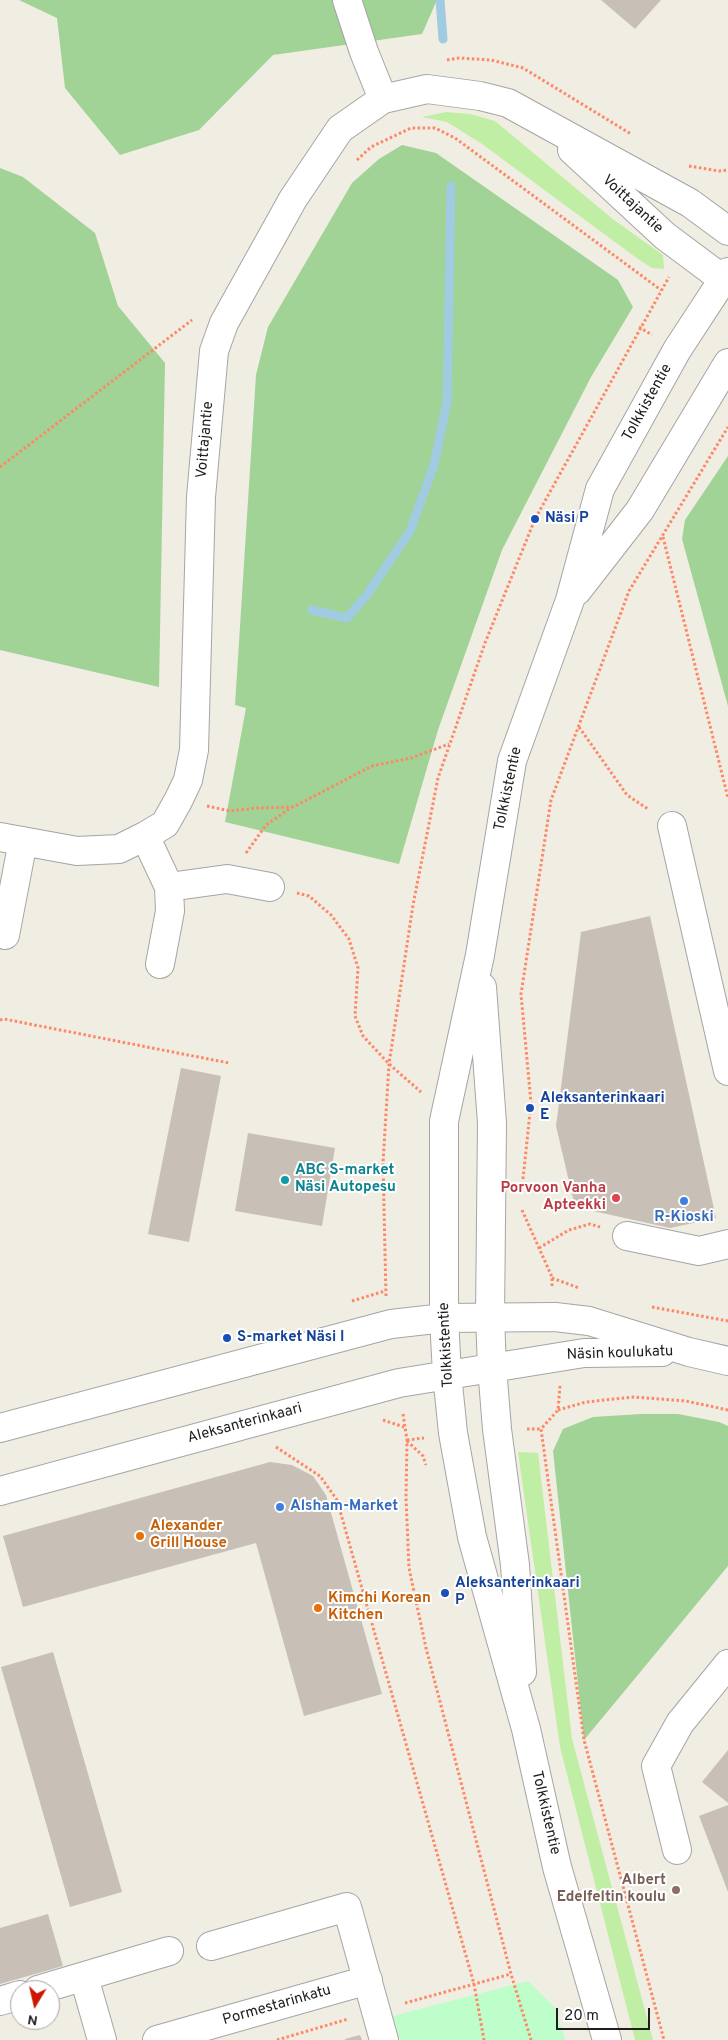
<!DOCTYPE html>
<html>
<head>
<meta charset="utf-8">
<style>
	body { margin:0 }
	#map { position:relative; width:728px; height:2040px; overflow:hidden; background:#f0ede3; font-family:Overpass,sans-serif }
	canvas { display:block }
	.north { position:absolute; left:10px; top:1980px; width:50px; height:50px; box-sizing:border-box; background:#fff; border:1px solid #a5a5a5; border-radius:50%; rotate:189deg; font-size:14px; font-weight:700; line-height:20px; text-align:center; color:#1e1e1e }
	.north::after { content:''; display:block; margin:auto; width:18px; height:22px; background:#cc1800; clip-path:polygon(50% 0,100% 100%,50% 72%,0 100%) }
	.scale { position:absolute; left:556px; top:2008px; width:94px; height:22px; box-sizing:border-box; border:2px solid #1e1e1e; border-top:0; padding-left:6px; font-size:15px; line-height:18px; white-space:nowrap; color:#1e1e1e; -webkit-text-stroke:4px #fff; paint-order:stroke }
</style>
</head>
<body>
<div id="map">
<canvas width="728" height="2040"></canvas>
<div class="north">N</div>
<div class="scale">20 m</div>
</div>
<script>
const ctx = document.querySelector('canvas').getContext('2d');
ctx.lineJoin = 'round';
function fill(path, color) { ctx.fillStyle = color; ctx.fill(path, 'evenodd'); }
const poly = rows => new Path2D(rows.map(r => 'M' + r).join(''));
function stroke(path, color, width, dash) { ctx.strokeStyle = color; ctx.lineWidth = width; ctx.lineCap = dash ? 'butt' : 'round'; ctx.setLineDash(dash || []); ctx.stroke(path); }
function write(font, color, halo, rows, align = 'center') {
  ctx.font = font + ' Overpass,sans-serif'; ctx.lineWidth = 4; ctx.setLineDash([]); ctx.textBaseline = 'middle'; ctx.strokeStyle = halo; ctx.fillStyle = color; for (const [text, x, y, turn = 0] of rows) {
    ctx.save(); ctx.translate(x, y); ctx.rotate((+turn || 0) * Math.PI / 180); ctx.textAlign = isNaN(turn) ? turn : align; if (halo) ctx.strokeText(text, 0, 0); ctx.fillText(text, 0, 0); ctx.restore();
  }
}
fill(poly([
	[446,112,470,114,495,121,614,220,663,255,664,269,652,268,638,259,482,144,447,122,422,117],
	[518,1452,538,1453,572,1739,653,2040,635,2040,560,1747]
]), '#c0eea5');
fill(poly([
	[19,0,437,0,422,34,273,55,199,130,120,155,65,88,57,18],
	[402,145,436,153,618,280,633,307,591,377,502,550,438,730,399,864,225,822,246,708,235,705,256,375,268,327,352,183,379,159],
	[0,168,23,177,95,233,118,306,165,363,159,687,0,650],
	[728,456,728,706,682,539,685,520],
	[641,1414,678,1414,719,1422,728,1426,728,1566,584,1740,553,1451,563,1429,593,1417]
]), '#a0d395');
fill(poly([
	[528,1981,555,2008,565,2040,400,2040,393,2016]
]), '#bdfeca');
stroke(poly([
	[440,0,443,39],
	[312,610,347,618,366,596,410,531,434,465,447,402,451,186]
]), '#a0cbe1', 9);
fill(poly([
	[601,0,661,0,635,29],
	[650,916,716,1218,670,1228,575,1207,556,1126,581,932],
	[181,1068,221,1076,189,1242,148,1234],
	[248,1133,335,1148,322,1226,235,1211],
	[270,1462,292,1465,313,1476,326,1495,382,1694,304,1716,256,1543,23,1607,3,1536],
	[53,1652,122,1892,70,1907,1,1667],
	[728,1750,728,1803,702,1782],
	[728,1805,728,1892,699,1816],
	[48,1914,63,1966,0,1984,0,1928],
	[360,2035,362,2040,345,2040,345,2039]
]), '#c8c0b6');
const minor = poly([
	[347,0,364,52,383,99],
	[572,150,665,236,728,283],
	[577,591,640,510,728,363],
	[672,826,728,1071],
	[145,836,169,887,170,911,160,964],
	[0,837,77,851,119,849,145,836,165,824,178,801,188,780,194,750,201,497,214,351,224,323,293,199,340,129,383,99,427,89,480,96,508,103,690,203,728,231],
	[169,887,227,879,270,887],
	[5,935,23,841],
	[482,987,492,1123,490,1317,492,1367,497,1429,515,1565,522,1672],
	[627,1236,699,1251,728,1244],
	[0,1428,391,1324,444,1318,555,1317,589,1321,689,1352,728,1361],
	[0,1491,399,1383,584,1353,662,1352],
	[677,1850,656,1766,680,1723,728,1664],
	[211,1946,347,1907,384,2040],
	[84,1977,102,2040],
	[38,1990,169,1951],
	[0,2001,20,1995],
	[157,2040,368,1980],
	[607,2040,557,1867,526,1729,472,1537,453,1433,447,1374,444,1318,444,1121,480,955,512,761,570,600,600,489,677,350,728,272]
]);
stroke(minor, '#a5a5a5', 30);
stroke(poly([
	[447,60,459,58,491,60,523,68,631,134],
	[357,160,371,147,411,128,435,128,455,138,661,290],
	[689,166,719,171,728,170],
	[639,327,652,335],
	[0,467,192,320],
	[663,537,728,798],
	[579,727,627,795,648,809],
	[207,806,230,811,257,808,293,807,372,766,411,758,449,744],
	[246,853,266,825,292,807],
	[297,893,309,896,331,915,349,939,358,968,355,1016,363,1036,389,1064,421,1092],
	[0,1020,4,1019,229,1063],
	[523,1179,531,1103,521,994,551,800,629,591,728,427],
	[522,1210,552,1277,552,1287],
	[539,1248,569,1230,590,1224,600,1227],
	[552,1278,579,1288],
	[386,1296,383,1163,389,1064,413,905,438,778,485,643,535,519,669,277],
	[352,1301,385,1291],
	[652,1307,728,1321],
	[560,1386,558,1410,541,1429,584,1740,664,2040],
	[558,1410,586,1402,634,1397,686,1401,728,1410],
	[403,1414,407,1440,406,1498,409,1568,426,1648,511,1974,531,2040],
	[383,1420,404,1427],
	[527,1429,541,1429],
	[407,1440,424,1438],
	[407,1441,423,1456,426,1465],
	[276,1447,320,1476,337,1500,474,1984,484,2040],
	[405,2003,511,1974],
	[277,2040,348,2019]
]), '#ff8765', 3, [2.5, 2.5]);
stroke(minor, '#fff', 28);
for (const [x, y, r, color] of [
	[535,519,5,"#1a4fb4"],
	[530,1108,5,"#1a4fb4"],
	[285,1180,5,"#0f9aa8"],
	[616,1198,5,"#e0444e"],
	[684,1201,5,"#3f7fe0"],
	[227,1338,5,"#1a4fb4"],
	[280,1507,5,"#3f7fe0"],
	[140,1536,5,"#e8710a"],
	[445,1593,5,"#1a4fb4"],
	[318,1608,5,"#e8710a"],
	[676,1890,5,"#8d6e63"]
]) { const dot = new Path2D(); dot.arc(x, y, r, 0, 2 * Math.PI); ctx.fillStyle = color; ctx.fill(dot); stroke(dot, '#fff', 2); }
write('15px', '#1e1e1e', '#fff', [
	["Voittajantie",632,205,43],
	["Tolkkistentie",648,403,-61],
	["Voittajantie",206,440,-85],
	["Tolkkistentie",509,789,-78],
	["Tolkkistentie",447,1345,-93],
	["Näsin koulukatu",620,1354,-2],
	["Aleksanterinkaari",245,1424,-15],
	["Tolkkistentie",545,1813,77],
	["Pormestarinkatu",277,2006,-16]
]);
write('bold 15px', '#164399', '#fff', [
	["Näsi P",545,519],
	["Aleksanterinkaari",540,1099],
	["E",540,1116],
	["S-market Näsi I",237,1338],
	["Aleksanterinkaari",455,1584],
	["P",455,1601]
], 'left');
write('bold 15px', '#0d838f', '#fff', [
	["ABC S-market",295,1171],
	["Näsi Autopesu",295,1188]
], 'left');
write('bold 15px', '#be3a42', '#fff', [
	["Porvoon Vanha",606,1189],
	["Apteekki",606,1206]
], 'right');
write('bold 15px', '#366cbe', '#fff', [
	["R-Kioski",684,1218],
	["Alsham-Market",290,1507,"left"]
]);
write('bold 15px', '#c56008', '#fff', [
	["Alexander",150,1527],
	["Grill House",150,1544],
	["Kimchi Korean",328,1599],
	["Kitchen",328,1616]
], 'left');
write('bold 15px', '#785e54', '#fff', [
	["Albert",666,1881],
	["Edelfeltin koulu",666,1898]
], 'right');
</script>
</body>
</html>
